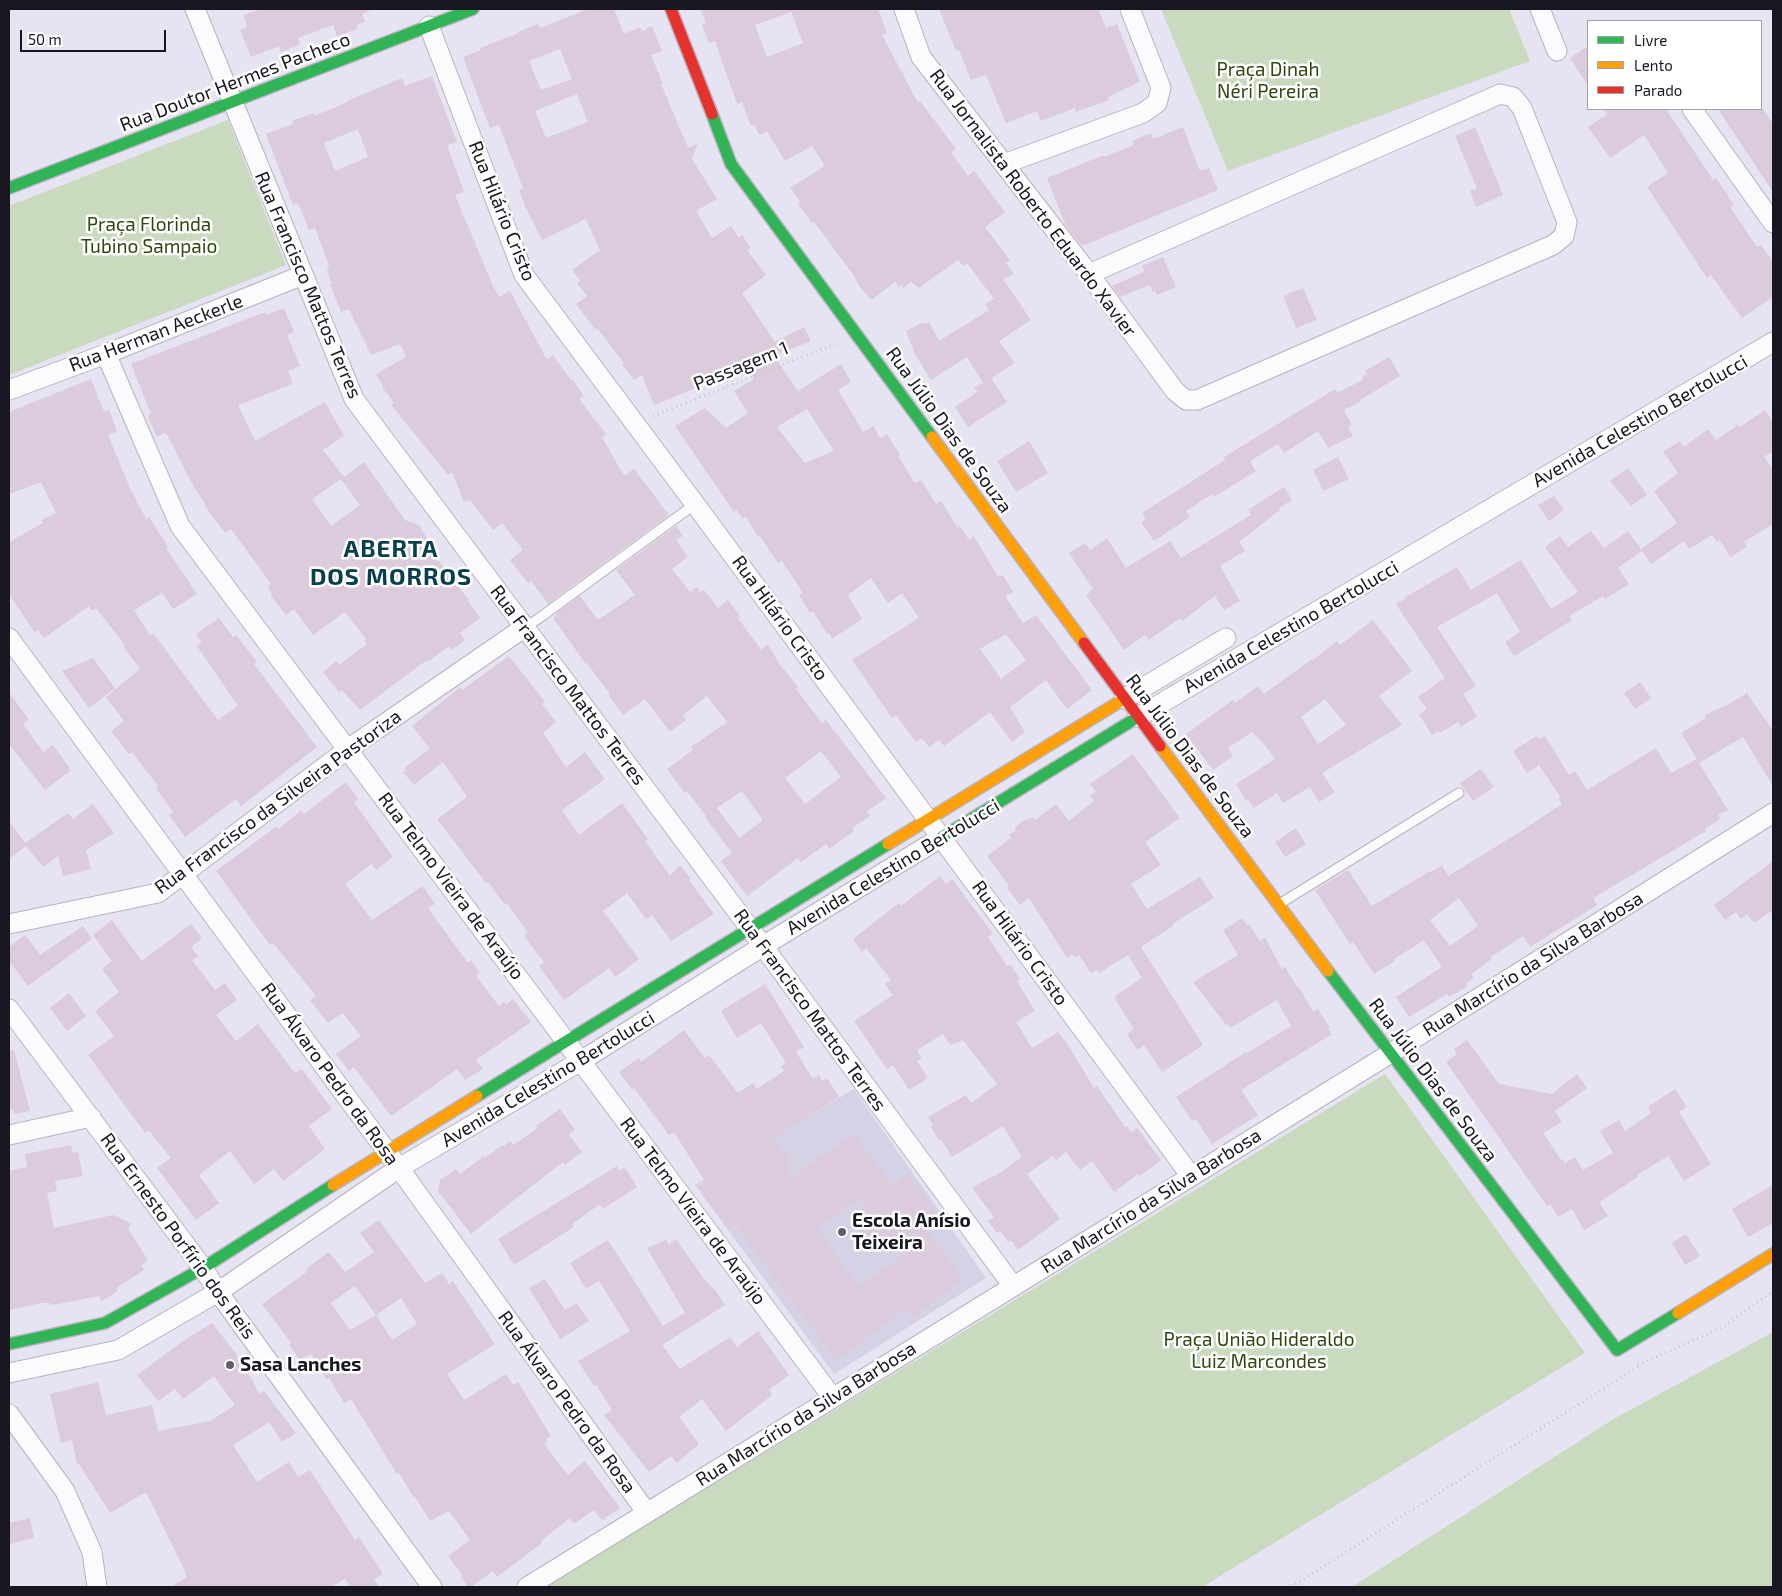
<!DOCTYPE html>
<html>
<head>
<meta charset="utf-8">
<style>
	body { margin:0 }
	#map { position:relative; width:1782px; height:1596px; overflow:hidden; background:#e6e3f3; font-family:"Exo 2",sans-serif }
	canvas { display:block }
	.frame { position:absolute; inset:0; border:10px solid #181620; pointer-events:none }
	.legend { position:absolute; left:1587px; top:20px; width:175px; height:90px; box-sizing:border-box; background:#fff; border:1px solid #a3a2a6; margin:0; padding:6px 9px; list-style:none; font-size:15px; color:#181620 }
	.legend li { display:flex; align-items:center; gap:10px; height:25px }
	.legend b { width:25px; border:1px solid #a3a2a6 }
	.scale { position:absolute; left:20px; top:30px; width:146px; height:22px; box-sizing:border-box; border:2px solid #181620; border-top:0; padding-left:6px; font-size:15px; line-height:18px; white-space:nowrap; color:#181620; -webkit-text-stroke:4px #fff; paint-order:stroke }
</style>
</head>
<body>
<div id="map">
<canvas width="1782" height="1596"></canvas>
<div class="frame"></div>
<ul class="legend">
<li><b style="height:6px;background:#30b455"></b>Livre</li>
<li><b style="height:6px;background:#ff9f0a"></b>Lento</li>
<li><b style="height:6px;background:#e5322d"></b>Parado</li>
</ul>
<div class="scale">50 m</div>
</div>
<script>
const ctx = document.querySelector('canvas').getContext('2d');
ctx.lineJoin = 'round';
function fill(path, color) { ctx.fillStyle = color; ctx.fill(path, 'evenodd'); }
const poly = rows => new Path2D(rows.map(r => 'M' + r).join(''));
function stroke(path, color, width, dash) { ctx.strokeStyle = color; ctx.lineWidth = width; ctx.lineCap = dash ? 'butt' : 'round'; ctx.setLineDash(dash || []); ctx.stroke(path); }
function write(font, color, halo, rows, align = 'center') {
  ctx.font = font + ' "Exo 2",sans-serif'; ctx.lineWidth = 5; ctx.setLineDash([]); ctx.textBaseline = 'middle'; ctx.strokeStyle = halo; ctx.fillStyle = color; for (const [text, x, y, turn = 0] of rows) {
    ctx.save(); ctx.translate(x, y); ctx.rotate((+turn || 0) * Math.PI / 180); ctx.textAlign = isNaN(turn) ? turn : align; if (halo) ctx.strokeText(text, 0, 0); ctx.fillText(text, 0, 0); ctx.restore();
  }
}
fill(poly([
	[854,1089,986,1278,834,1374,695,1185]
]), '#d6d2e6');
fill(poly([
	[1161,9,1509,9,1530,61,1228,171],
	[228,120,286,265,9,375,9,206],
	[1385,1074,1585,1353,1202,1587,545,1587],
	[1773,1332,1773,1587,1352,1587,1612,1420]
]), '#c9dabf');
fill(poly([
	[260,9,371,9,371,10,362,14,365,22,356,25,357,29,337,36,333,25,298,38,300,44,281,52,279,46,251,57,240,30,247,27,244,15],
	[588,9,614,9,624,34,640,27,642,31,652,26,662,51,651,55,663,84,661,84,688,148,698,143,692,159,717,199,696,211,712,238,731,226,739,238,742,235,751,248,747,250,766,275,742,293,775,342,804,327,811,341,774,356,798,391,841,364,851,382,838,390,863,432,873,426,880,438,887,434,900,455,898,456,915,483,921,480,936,504,941,501,958,528,960,526,969,540,974,536,998,577,1003,575,1013,592,1005,596,1023,623,1036,615,1092,690,1067,709,1046,680,1010,707,1025,732,1012,742,990,712,944,746,939,740,929,747,922,738,916,742,896,715,892,718,852,660,919,618,902,593,888,603,871,578,848,595,862,619,832,639,829,633,827,634,813,611,810,613,799,595,803,593,782,561,778,563,760,536,758,537,746,517,742,519,737,510,734,512,675,426,705,408,726,428,748,413,734,391,754,379,748,367,654,405,642,375,634,380,622,364,624,363,597,328,595,329,576,304,587,296,577,283,580,281,572,270,600,250,586,219,542,240,526,208,519,190,523,188,499,125,490,128,463,57,481,50,480,48,519,33,518,32,538,24,540,28],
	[560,49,572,79,541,90,529,61],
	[577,94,588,122,546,138,535,111],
	[807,409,834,451,805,463,777,427],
	[1006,634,1026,660,1001,679,980,649],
	[700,9,878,9,887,33,882,35,918,103,920,101,956,149,951,152,968,176,974,171,1005,212,985,227,1010,260,1006,263,1014,274,1003,279,1031,320,999,341,1015,363,983,383,967,357,931,380,915,354,906,331,924,322,925,324,929,322,939,341,989,310,985,304,994,299,967,263,963,266,958,260,919,288,911,282,903,288,901,285,899,287,895,282,871,300,860,287,852,273,814,222,812,223,798,204,800,202,790,188,825,166,812,146,785,161,767,131,759,135,755,125,751,126,742,102,737,104,715,41,709,43,702,25,706,23],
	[791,12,803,43,767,57,755,25],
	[939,9,1098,9,1106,28,1117,24,1140,82,1108,97,1109,100,1076,112,1075,108,1041,121,1037,111,1006,123,986,75,971,80,959,50,956,51],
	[1588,46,1588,86,1570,58],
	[432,76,457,142,447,145,464,192,455,195,493,286,499,297,510,291,547,360,553,355,571,380,572,379,584,396,579,399,606,434,602,437,624,476,634,469,669,515,548,604,531,581,528,583,510,560,523,550,502,523,493,530,470,500,464,502,452,472,448,475,391,405,394,403,382,387,383,386,376,374,406,357,400,344,371,355,349,309,341,312,330,284,332,284,327,270,329,265,315,228,309,230,298,203,293,205,266,134,293,124,292,121,313,113,314,116,348,102,347,101,402,78,405,86],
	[358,129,368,157,335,171,324,143],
	[1603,109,1666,109,1713,180,1716,178,1734,205,1730,207,1757,247,1761,245,1773,262,1773,297,1742,318,1711,275,1707,278,1647,187,1668,173,1644,135,1610,158,1588,127,1607,114],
	[1718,109,1763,109,1773,124,1773,192],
	[1183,127,1200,171,1209,168,1218,190,1082,246,1066,226,1047,178,1104,155,1104,157,1134,145,1132,141,1151,133,1153,139],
	[1475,127,1503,195,1476,207,1470,191,1477,188,1455,136],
	[1163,257,1176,287,1157,295,1155,291,1153,292,1150,285,1120,297,1112,286,1144,272,1142,266],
	[1303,288,1317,320,1296,328,1283,296],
	[284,308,294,332,287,335,300,366,288,371,293,384,238,405,255,441,325,402,344,436,323,450,344,477,364,462,405,520,419,525,431,545,428,547,469,600,468,601,480,618,460,633,465,640,451,650,449,646,429,661,428,660,420,665,360,710,342,690,339,692,323,672,336,661,339,665,367,644,365,640,366,639,345,612,313,635,294,609,286,615,271,596,272,595,268,586,271,584,231,529,225,533,205,506,206,505,194,487,166,433,157,437,148,416,151,414,131,364,265,312,266,315],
	[341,479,360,505,331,526,312,499],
	[1389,357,1400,376,1360,400,1361,401,1344,410,1352,425,1348,427,1353,436,1328,448,1318,431,1284,453,1278,444,1250,461,1256,471,1214,497,1212,494,1186,511,1190,517,1154,541,1141,522,1146,519,1142,513,1225,460,1224,457,1335,389,1337,393,1363,380,1362,377,1367,374,1365,371],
	[991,378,1007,402,968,427,955,407,977,392,974,388],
	[91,379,104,412,109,410,117,432,108,435,129,486,146,519,149,517,168,547,166,548,197,594,173,609,162,593,134,610,150,635,153,633,218,720,238,706,197,646,202,642,196,634,219,618,233,637,236,635,257,662,254,664,266,680,317,747,241,806,236,799,185,837,169,815,173,812,156,788,158,786,132,752,129,754,111,731,124,721,106,697,140,669,123,646,125,645,96,608,92,611,89,606,44,638,38,630,35,633,9,594,9,542,43,523,41,520,56,513,41,482,9,494,9,412],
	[1765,410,1773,423,1773,451,1764,457,1773,469,1773,524,1744,542,1747,547,1730,557,1720,540,1717,542,1712,535,1689,549,1684,541,1651,564,1642,551,1618,568,1629,584,1605,599,1603,596,1569,616,1572,620,1514,656,1505,642,1520,632,1497,593,1437,627,1476,686,1463,694,1477,716,1461,727,1458,722,1440,733,1438,731,1432,735,1419,714,1427,709,1418,697,1445,678,1396,604,1405,599,1404,598,1457,567,1471,590,1521,560,1551,609,1578,592,1545,547,1560,536,1568,547,1591,531,1604,548,1628,531,1641,549,1677,523,1654,491,1678,473,1663,452,1680,441,1684,447,1708,429,1716,440,1738,425,1740,427],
	[1029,441,1048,473,1016,492,997,461],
	[1338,457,1349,479,1324,491,1313,470],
	[1628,468,1647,495,1631,506,1610,481],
	[1284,487,1292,500,1279,508,1280,510,1239,542,1245,551,1220,566,1240,601,1224,610,1215,596,1182,621,1180,618,1149,640,1145,635,1124,650,1086,595,1093,589,1069,553,1085,543,1090,550,1107,538,1126,568,1170,541,1181,558,1251,515,1248,510],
	[1554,496,1564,510,1549,521,1538,505],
	[676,526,683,536,676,540,688,557,672,569,690,592,697,587,700,592,704,590,718,608,728,600,740,616,738,618,761,650,768,644,778,662,798,687,796,689,822,723,826,720,886,798,867,811,870,816,852,828,854,831,829,849,826,844,801,862,798,858,747,896,721,861,732,853,705,817,706,816,687,791,685,793,667,769,693,750,691,747,727,722,707,696,683,715,686,720,670,732,645,699,623,715,609,696,610,694,586,662,585,663,553,618,557,615,556,613,580,596,598,620,635,595,616,570],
	[821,751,841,777,805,804,785,778],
	[742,791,763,820,739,838,717,808],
	[1373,620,1412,671,1379,696,1402,725,1322,773,1335,792,1319,802,1310,787,1283,803,1277,793,1254,808,1248,799,1246,801,1236,784,1275,759,1265,745,1252,732,1228,748,1233,756,1213,770,1186,734,1233,700,1235,703,1258,686,1264,694,1312,659,1313,660,1337,641,1340,645],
	[1325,699,1346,725,1318,744,1301,717],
	[509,656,545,702,542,704,556,722,543,733,566,767,585,752,605,779,562,810,579,835,622,803,648,839,645,841,670,876,680,865,691,879,689,880,714,914,671,941,652,915,646,919,627,893,603,911,639,959,615,977,609,968,564,1000,539,966,544,962,524,936,528,933,507,903,505,905,488,882,486,883,437,819,467,797,443,762,414,785,403,772,406,770,404,768,430,749,412,726,460,687,462,690],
	[93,658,115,688,89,708,62,671],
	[1640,682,1651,698,1635,709,1624,693],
	[9,692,29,720,23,724,43,752,53,745,71,770,45,790,9,744],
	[1747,693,1773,731,1773,786,1743,737,1699,763,1728,810,1718,815,1720,819,1705,829,1706,831,1593,898,1597,905,1530,947,1523,936,1491,957,1492,959,1471,974,1474,979,1466,983,1468,986,1449,997,1447,994,1409,1017,1396,997,1442,967,1424,940,1394,959,1395,961,1374,974,1353,942,1350,944,1315,890,1348,870,1372,906,1430,871,1431,872,1442,865,1448,876,1520,832,1562,804,1559,799,1561,798,1539,765,1527,773,1515,754,1514,750,1537,736,1539,739,1545,736,1569,775,1575,771,1587,790,1656,748,1671,773,1697,759,1681,733,1706,718,1705,715,1729,704],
	[1459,898,1478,926,1450,946,1430,920],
	[1133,754,1180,818,1145,842,1161,865,1131,884,1147,909,1200,877,1214,898,1172,924,1173,926,1141,947,1203,1045,1162,1072,1144,1045,1137,1050,1127,1034,1134,1029,1115,999,1116,998,1115,996,1142,978,1128,955,1099,973,1097,970,1091,973,1079,955,1075,957,1073,954,1067,958,1029,898,1020,905,1007,888,1009,886,987,856,1011,838,1009,835,1016,830,1015,827,1026,819,1027,820,1033,817,1035,820,1056,804,1069,821,1094,801,1090,796,1096,792,1090,784],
	[1481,769,1494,787,1473,801,1460,783],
	[346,782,358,799,354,802,393,857,376,870,371,864,345,884,372,920,423,886,435,904,428,908,468,963,471,960,480,973,476,976,499,1006,504,1002,506,1005,513,999,531,1022,476,1060,483,1069,465,1080,457,1069,391,1116,354,1067,349,1071,336,1054,361,1036,343,1013,328,1023,310,1000,316,996,273,943,270,945,216,871,276,827,278,829,301,811,304,814],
	[93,804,114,833,86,850,91,869,63,876,58,856,43,867,26,846,9,859,9,821,25,843,68,813,73,819],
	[1296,828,1306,844,1285,857,1275,842],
	[1773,861,1773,910,1754,923,1747,914,1741,919,1736,912,1725,920,1714,905],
	[940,876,946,884,952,879,993,934,988,937,1007,966,1010,964,1020,979,1017,981,1035,1011,1016,1022,1032,1048,1058,1032,1064,1040,1065,1040,1094,1088,1097,1086,1125,1127,1127,1126,1131,1132,1137,1128,1161,1160,1140,1176,1138,1174,1114,1192,1092,1161,1080,1170,1066,1152,1056,1160,1053,1156,1027,1174,1060,1219,1018,1250,1011,1240,1008,1242,1000,1231,997,1233,988,1221,994,1217,972,1188,993,1176,994,1177,1022,1157,1003,1126,952,1157,941,1139,939,1140,931,1127,933,1126,928,1117,966,1095,971,1103,997,1084,963,1040,950,1045,943,1034,917,1050,922,1058,917,1061,928,1078,909,1090,893,1065,887,1069,854,1021,893,995,885,984,891,980,866,948,862,952,853,939,899,903,901,906],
	[1242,918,1247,925,1249,924,1260,941,1265,938,1282,969,1285,967,1298,988,1299,987,1313,1012,1318,1009,1330,1028,1328,1029,1332,1034,1241,1090,1258,1115,1212,1144,1196,1119,1192,1121,1176,1097,1246,1052,1247,1053,1291,1026,1277,1000,1230,1028,1227,1023,1226,1025,1193,982,1238,955,1223,930],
	[112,920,142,961,191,924,202,938,191,947,198,956,192,960,215,990,225,983,237,1000,216,1015,236,1041,258,1024,295,1073,302,1069,332,1109,309,1126,325,1149,283,1181,274,1169,254,1184,230,1151,199,1175,219,1203,196,1220,157,1168,171,1158,149,1131,145,1133,88,1055,114,1036,95,1011,119,992,102,969,112,961,93,935],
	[83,926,92,939,28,986,9,961,9,947,25,935,40,955],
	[765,984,804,1047,796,1052,813,1079,819,1075,822,1081,827,1078,839,1097,773,1139,789,1156,790,1180,854,1133,893,1186,908,1173,922,1192,937,1213,922,1225,963,1280,913,1317,906,1308,836,1360,735,1224,729,1229,699,1188,706,1183,674,1132,669,1135,634,1088,632,1090,619,1072,639,1058,641,1062,684,1030,705,1058,709,1055,738,1093,753,1083,757,1089,784,1071,781,1066,786,1063,761,1023,737,1038,721,1011],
	[864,1195,856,1246,906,1253,860,1288,817,1229],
	[69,993,86,1016,67,1031,50,1008],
	[1467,1040,1499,1084,1552,1094,1577,1074,1587,1088,1555,1111,1562,1122,1543,1133,1561,1160,1562,1159,1565,1163,1575,1157,1583,1170,1613,1153,1600,1131,1619,1120,1625,1131,1651,1113,1648,1107,1675,1089,1687,1107,1679,1112,1711,1164,1684,1181,1668,1156,1637,1175,1638,1177,1599,1202,1608,1216,1584,1230,1572,1209,1558,1217,1550,1204,1547,1206,1446,1062,1457,1054,1454,1049],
	[14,1050,30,1111,14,1114,13,1109,9,1110,9,1051],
	[560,1109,575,1130,569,1135,582,1152,565,1165,564,1162,551,1171,471,1234,438,1191,440,1180,456,1169,460,1174,484,1156,485,1158,503,1145,504,1146,510,1141,513,1145,538,1128,536,1126],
	[71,1145,73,1153,78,1152,83,1176,55,1181,57,1191,47,1193,54,1228,113,1215,132,1224,128,1229,148,1260,141,1265,144,1270,116,1288,118,1291,102,1301,99,1296,52,1305,49,1303,42,1303,9,1310,9,1171,27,1167,25,1154],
	[617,1166,619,1171,624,1168,625,1170,626,1169,637,1187,603,1209,600,1204,572,1224,574,1227,514,1265,498,1239],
	[1773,1185,1773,1223,1748,1237,1732,1209],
	[379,1220,425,1283,442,1273,449,1284,453,1281,495,1344,447,1374,464,1400,506,1374,513,1385,518,1382,551,1436,546,1439,547,1442,544,1444,568,1475,585,1461,620,1508,602,1520,594,1510,574,1524,570,1518,541,1541,542,1543,497,1577,493,1571,471,1587,468,1587,461,1576,462,1575,448,1556,470,1540,449,1511,430,1521,415,1497,414,1498,399,1473,397,1474,351,1399,344,1403,329,1378,326,1379,311,1354,300,1360,289,1345,291,1343,262,1304,308,1271,306,1269,329,1252,345,1272,374,1252,360,1233],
	[355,1286,376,1315,350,1330,331,1303],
	[401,1298,417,1324,392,1340,376,1315],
	[1686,1234,1700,1256,1685,1265,1672,1243],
	[676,1239,704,1279,716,1291,725,1305,662,1345,680,1369,730,1337,737,1347,758,1331,789,1375,769,1390,772,1395,726,1431,702,1399,679,1417,699,1444,677,1463,671,1456,649,1472,604,1415,612,1410,596,1384,594,1386,578,1361,630,1331,599,1281,586,1289,570,1263,608,1240,663,1326,685,1313,647,1248,666,1240,669,1244],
	[545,1279,565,1310,577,1303,589,1321,560,1339,529,1288],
	[212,1323,238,1356,236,1357,254,1382,253,1383,260,1394,264,1391,296,1433,282,1442,269,1422,233,1445,257,1482,289,1462,298,1477,310,1470,355,1540,359,1537,383,1574,374,1579,379,1587,350,1587,345,1579,330,1587,171,1587,187,1577,185,1574,186,1573,146,1492,110,1513,79,1464,77,1464,72,1440,61,1443,50,1394,98,1382,106,1415,152,1405,158,1431,210,1421,235,1405,214,1376,183,1399,175,1389,158,1401,137,1375,186,1339],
	[30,1518,34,1538,9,1544,9,1523]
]), '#dbcbdc');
const lane = poly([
	[525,627,538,619,695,504],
	[1281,903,1459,793]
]);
const street = poly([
	[195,9,354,399,763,946,1013,1286],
	[904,9,921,57,1089,274,1175,391,1186,400,1197,400,1553,245,1564,236,1567,222,1522,108,1513,97,1500,94,1089,274],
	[1540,9,1557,51],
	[429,26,524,275,695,504,1191,1176],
	[1692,109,1773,223],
	[1004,164,1143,113,1157,103,1161,88,1130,9],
	[106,354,180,526,833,1398],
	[9,390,106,354,303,275],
	[9,638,399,1168,647,1513],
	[1124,699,1226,638],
	[1138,717,1773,342],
	[9,924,158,893,348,749,525,627],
	[9,1009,203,1268,218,1292,432,1587],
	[9,1135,91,1117],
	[9,1373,118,1350,218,1292,399,1168,581,1061,763,946,942,837],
	[9,1414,65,1491,92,1552,97,1587],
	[527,1587,1391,1053,1773,813]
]);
const fast = poly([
	[712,114,731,164,932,437],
	[9,188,473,9],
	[942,837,1138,717],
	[1328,971,1617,1350,1678,1313],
	[477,1096,888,844],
	[9,1344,105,1323,203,1268,333,1185]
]);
const slow = poly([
	[932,437,1084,643],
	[1160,746,1328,971],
	[888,844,1124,699],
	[333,1185,477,1096],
	[1678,1313,1773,1254]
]);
const jam = poly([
	[671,9,712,114],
	[1084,643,1160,746]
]);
stroke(lane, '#b6b3bf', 11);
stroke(street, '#b6b3bf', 21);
stroke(fast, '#b6b3bf', 14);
stroke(slow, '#b6b3bf', 14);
stroke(jam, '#b6b3bf', 14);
stroke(poly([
	[653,416,835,344],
	[1638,1365,1725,1326,1773,1291],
	[1291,1587,1639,1366]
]), '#c7c6cc', 3, [1, 4]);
stroke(lane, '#fbfbfd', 9);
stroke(street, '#fbfbfd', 19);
stroke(fast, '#30b455', 11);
stroke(slow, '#ff9f0a', 11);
stroke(jam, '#e5322d', 11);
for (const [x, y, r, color] of [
	[842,1232,5,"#605e6a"],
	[230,1365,5,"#605e6a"]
]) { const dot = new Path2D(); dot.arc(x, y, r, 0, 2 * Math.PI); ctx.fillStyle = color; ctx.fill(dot); stroke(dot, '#fff', 2); }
write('19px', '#2e480f', '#fff', [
	["Praça Dinah",1268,70],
	["Néri Pereira",1268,92],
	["Praça Florinda",149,225],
	["Tubino Sampaio",149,247],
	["Praça União Hideraldo",1259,1340],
	["Luiz Marcondes",1259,1362]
]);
write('19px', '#181620', '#fff', [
	["Rua Doutor Hermes Pacheco",235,82,-21],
	["Rua Jornalista Roberto Eduardo Xavier",1033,203,53],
	["Rua Hilário Cristo",502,211,68],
	["Rua Francisco Mattos Terres",308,285,67],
	["Rua Herman Aeckerle",156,333,-21],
	["Passagem 1",741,366,-22],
	["Avenida Celestino Bertolucci",1640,421,-30],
	["Rua Júlio Dias de Souza",949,430,54],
	["Rua Hilário Cristo",780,618,54],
	["Avenida Celestino Bertolucci",1291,627,-30],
	["Rua Francisco Mattos Terres",568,685,53],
	["Rua Júlio Dias de Souza",1190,756,53],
	["Rua Francisco da Silveira Pastoriza",278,802,-36],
	["Avenida Celestino Bertolucci",893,867,-31],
	["Rua Telmo Vieira de Araújo",451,886,53],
	["Rua Hilário Cristo",1020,943,54],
	["Rua Marcírio da Silva Barbosa",1533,964,-32],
	["Rua Francisco Mattos Terres",810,1010,54],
	["Rua Álvaro Pedro da Rosa",330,1074,54],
	["Avenida Celestino Bertolucci",548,1079,-31],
	["Rua Júlio Dias de Souza",1433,1080,53],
	["Rua Marcírio da Silva Barbosa",1151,1201,-32],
	["Rua Telmo Vieira de Araújo",693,1211,53],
	["Rua Ernesto Porfírio dos Reis",178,1236,54],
	["Rua Álvaro Pedro da Rosa",567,1402,54],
	["Rua Marcírio da Silva Barbosa",806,1414,-32]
]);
write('bold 19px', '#181620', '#fff', [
	["Escola Anísio",852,1221],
	["Teixeira",852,1243],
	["Sasa Lanches",240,1365]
], 'left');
ctx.letterSpacing = '1px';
write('bold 24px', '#073f4f', '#fff', [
	["ABERTA",391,549],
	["DOS MORROS",391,577]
]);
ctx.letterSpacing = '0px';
</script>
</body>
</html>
